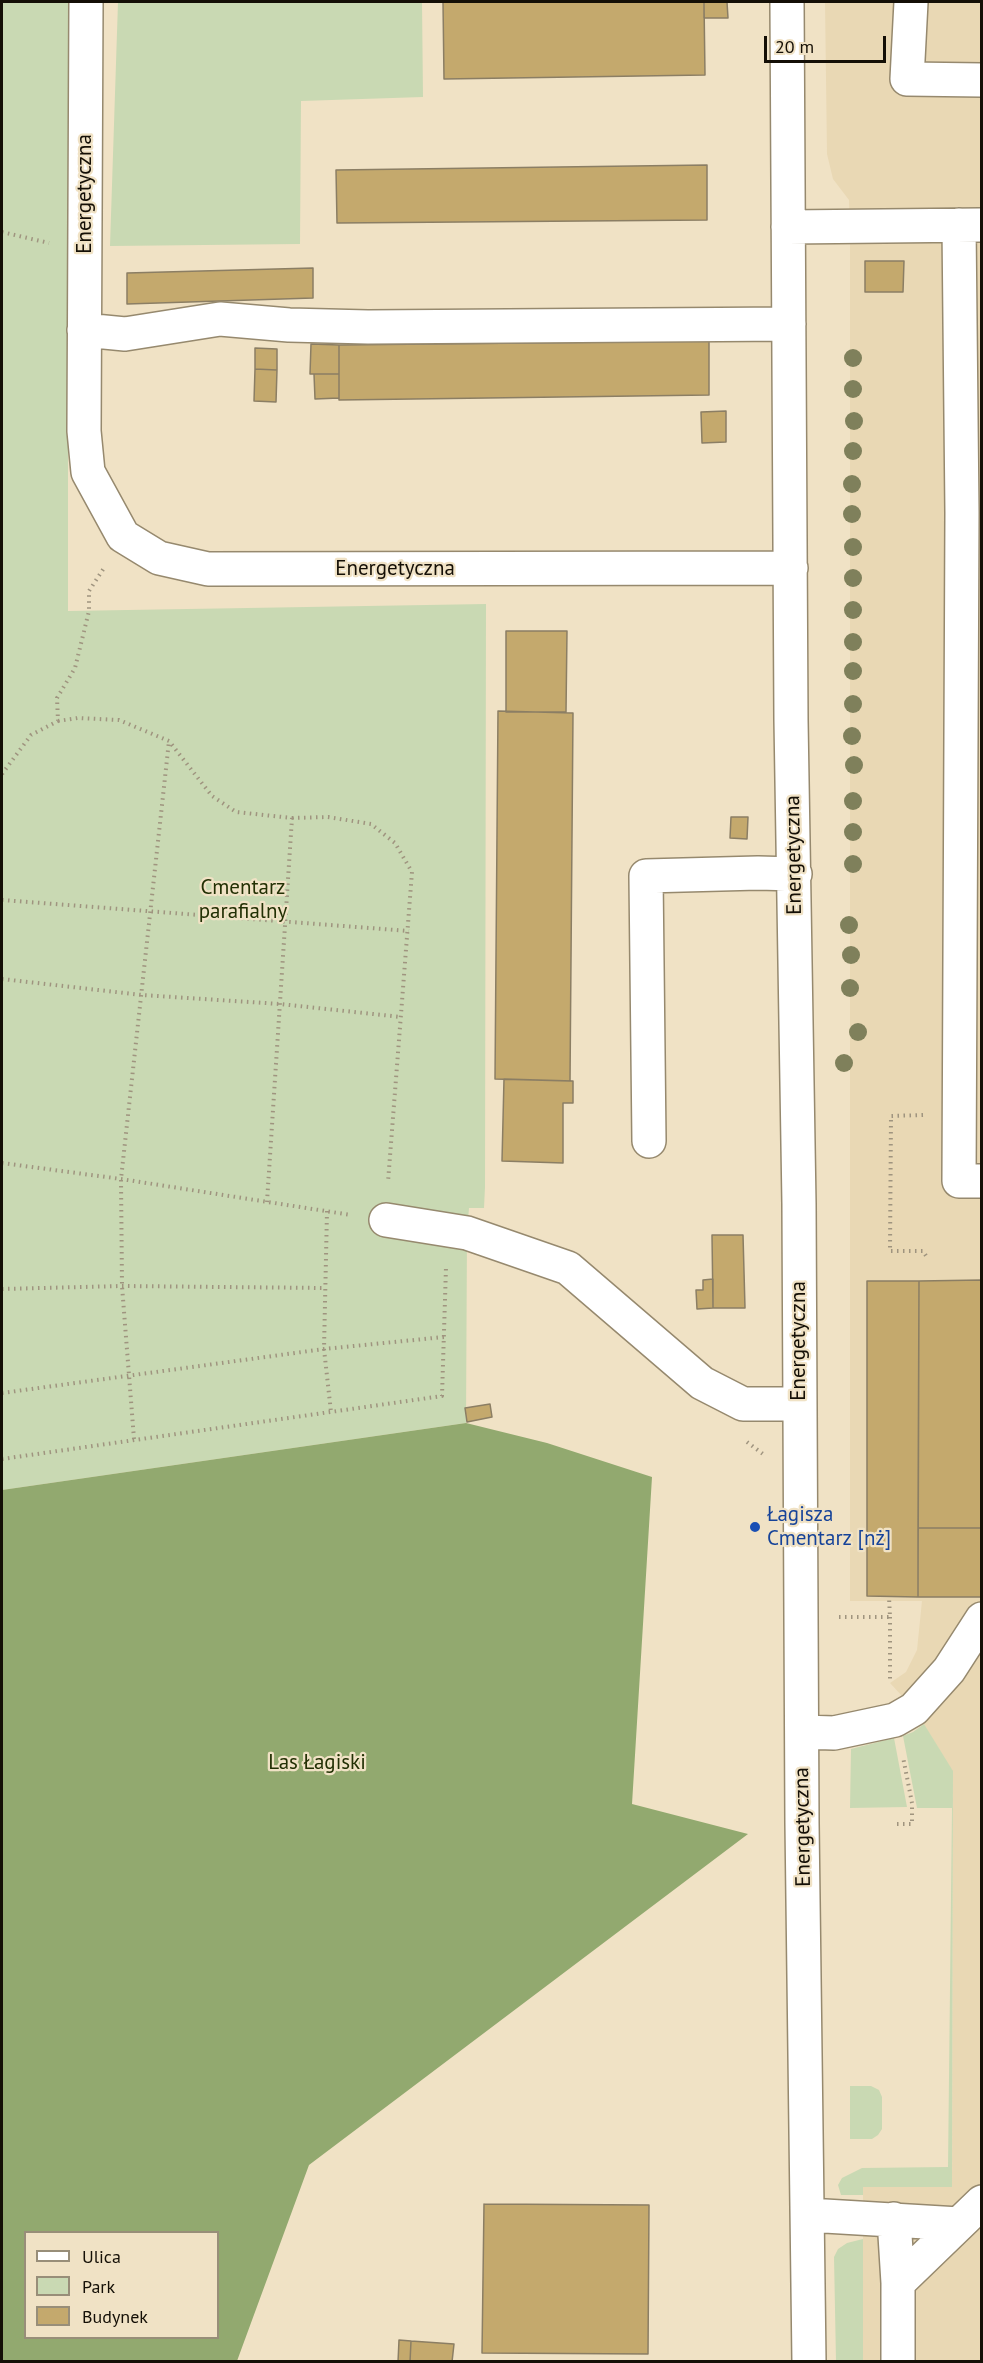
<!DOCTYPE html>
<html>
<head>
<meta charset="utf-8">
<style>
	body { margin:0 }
	#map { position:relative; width:983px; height:2363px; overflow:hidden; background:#f0e2c5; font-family:"PT Sans",sans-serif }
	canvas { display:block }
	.frame { position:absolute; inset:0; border:3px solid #140f06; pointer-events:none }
	.legend { position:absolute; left:24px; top:2231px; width:195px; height:108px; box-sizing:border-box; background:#f0e2c5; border:2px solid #988e79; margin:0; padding:8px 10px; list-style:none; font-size:18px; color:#140f06 }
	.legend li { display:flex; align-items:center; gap:12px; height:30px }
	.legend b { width:30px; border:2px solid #988e79 }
	.scale { position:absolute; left:764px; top:36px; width:122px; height:27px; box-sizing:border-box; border:3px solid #140f06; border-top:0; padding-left:8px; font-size:18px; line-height:21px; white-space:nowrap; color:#140f06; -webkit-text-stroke:4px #f0e2c5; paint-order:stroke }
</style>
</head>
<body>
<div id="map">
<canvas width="983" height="2363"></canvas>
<div class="frame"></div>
<ul class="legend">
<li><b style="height:8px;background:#fff"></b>Ulica</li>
<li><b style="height:16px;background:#c9d9b3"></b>Park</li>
<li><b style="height:16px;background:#c4a96d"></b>Budynek</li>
</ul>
<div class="scale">20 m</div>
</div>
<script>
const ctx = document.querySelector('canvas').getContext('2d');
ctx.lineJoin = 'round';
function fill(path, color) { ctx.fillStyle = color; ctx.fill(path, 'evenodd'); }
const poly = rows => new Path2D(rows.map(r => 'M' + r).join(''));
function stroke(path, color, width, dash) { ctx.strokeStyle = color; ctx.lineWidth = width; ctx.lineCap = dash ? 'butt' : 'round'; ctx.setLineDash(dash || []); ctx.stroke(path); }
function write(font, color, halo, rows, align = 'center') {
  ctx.font = font + ' "PT Sans",sans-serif'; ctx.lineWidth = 4.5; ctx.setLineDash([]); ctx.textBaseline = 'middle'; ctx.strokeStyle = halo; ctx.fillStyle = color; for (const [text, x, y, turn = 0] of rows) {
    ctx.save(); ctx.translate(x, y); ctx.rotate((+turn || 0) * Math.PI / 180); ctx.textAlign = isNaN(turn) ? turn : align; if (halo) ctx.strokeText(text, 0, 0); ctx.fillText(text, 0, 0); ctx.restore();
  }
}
fill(poly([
	[825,2,981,2,981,2361,863,2361,863,2187,952,2187,953,1772,914,1709,890,1683,906,1672,917,1650,922,1601,850,1601,850,226,849,200,833,179,827,154]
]), '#e9d8b4');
fill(poly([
	[2,2,68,2,68,611,486,604,485,1187,484,1208,469,1208,467,1233,466,1423,2,1490],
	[118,2,422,2,423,97,301,101,300,244,110,246],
	[924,1724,953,1771,952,2187,863,2187,863,2195,841,2195,838,2185,842,2178,862,2168,948,2167,952,1808,917,1808,903,1736,913,1732],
	[894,1738,907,1807,850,1808,851,1749],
	[850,2086,871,2086,879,2090,882,2097,882,2129,878,2135,872,2139,850,2139],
	[863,2239,863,2361,836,2361,834,2257,838,2249,847,2243]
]), '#c9d9b3');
fill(poly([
	[466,1423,547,1443,652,1477,632,1804,748,1834,309,2165,237,2361,2,2361,2,1490],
	[26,2232,218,2232,218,2338,26,2338]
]), '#92a96f');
const building = poly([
	[443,2,704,2,705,75,444,79,443,2],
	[704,2,727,2,728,18,704,18,704,2],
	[707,165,707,220,337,223,336,170,707,165],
	[865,261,904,261,903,292,865,292,865,261],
	[313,268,313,298,127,304,127,273,313,268],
	[709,341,709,395,339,400,339,345,709,341],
	[311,344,339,345,339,374,310,374,311,344],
	[255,348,277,349,277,370,255,369,255,348],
	[255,369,277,370,276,402,254,401,255,369],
	[314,374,339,374,339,398,315,399,314,374],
	[726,411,726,442,702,443,701,412,726,411],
	[506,631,567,631,566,712,506,712,506,631],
	[498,711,573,713,570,1081,495,1079,498,711],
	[731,817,748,817,747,839,730,838,731,817],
	[504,1079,573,1081,573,1103,563,1103,563,1163,502,1161,504,1079],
	[712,1235,743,1235,745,1308,713,1308,712,1235],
	[713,1279,713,1308,697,1309,696,1290,703,1290,703,1280,713,1279],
	[982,1280,982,1528,918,1528,919,1281,982,1280],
	[867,1281,919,1281,918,1597,867,1596,867,1281],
	[490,1404,492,1417,467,1422,465,1408,490,1404],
	[918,1528,982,1528,982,1597,918,1597,918,1528],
	[484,2204,649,2205,648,2354,482,2353,484,2204],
	[399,2340,411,2341,410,2362,398,2362,399,2340],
	[411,2341,454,2344,452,2362,410,2362,411,2341]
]);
fill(building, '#c4a96d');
stroke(building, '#8b7e64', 1.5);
const minor = poly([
	[86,2,84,431,88,472,123,536,159,558,208,569,791,568],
	[787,2,791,720,799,1204,802,1823,809,2362],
	[911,2,907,79,982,80],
	[959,225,962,513,959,1181,982,1181],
	[788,227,980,225],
	[84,330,125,334,220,319,289,325,368,327,789,324],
	[649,1141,646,876,758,873,795,874],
	[386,1220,467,1233,568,1268,702,1383,743,1404,799,1404],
	[802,1732,834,1733,895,1720,914,1709,949,1670,982,1619],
	[808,2215,959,2224],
	[894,2219,898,2283],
	[898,2362,898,2283,982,2202]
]);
stroke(minor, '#96896e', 36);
stroke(poly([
	[2,232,49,243],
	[58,721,78,718,119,720,169,741,212,796,236,812,292,818,267,1202],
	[2,774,31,735,58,721,57,698,75,668,89,611,89,591,104,568],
	[292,818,328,817,371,824,395,843,412,872,388,1182],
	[2,900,409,931],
	[2,979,142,995,280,1004,401,1017],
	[923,1115,891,1116,890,1251,923,1251,928,1259],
	[2,1163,121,1179,351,1215],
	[327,1211,324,1349,331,1412],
	[2,1289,122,1286,324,1288],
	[2,1393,324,1349,444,1337],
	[134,1439,122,1286,121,1179,169,741],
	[747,1442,763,1454],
	[2,1459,442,1396,446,1267],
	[839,1617,890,1617,889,1597],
	[890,1617,890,1679],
	[897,1824,912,1824,912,1803,903,1757]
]), '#9f947f', 4, [1.5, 4.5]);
stroke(minor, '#fff', 33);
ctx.fillStyle = '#7f805b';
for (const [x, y] of [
	[853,358],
	[853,389],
	[854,421],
	[853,451],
	[852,484],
	[852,514],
	[853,547],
	[853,578],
	[853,610],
	[853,642],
	[853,671],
	[853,704],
	[852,736],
	[854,765],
	[853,801],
	[853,832],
	[853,864],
	[849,925],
	[851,955],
	[850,988],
	[858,1032],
	[844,1063]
]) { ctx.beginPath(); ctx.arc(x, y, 9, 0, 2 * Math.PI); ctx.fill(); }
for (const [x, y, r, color] of [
	[755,1527,6,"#1a4fb4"]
]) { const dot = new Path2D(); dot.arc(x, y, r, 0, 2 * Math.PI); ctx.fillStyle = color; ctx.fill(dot); stroke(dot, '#f0e2c5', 2); }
write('21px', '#140f06', '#f0e2c5', [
	["Energetyczna",85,194,-90],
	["Energetyczna",395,569],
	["Energetyczna",794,855,-91],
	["Energetyczna",799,1341,-90],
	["Energetyczna",803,1827,-91]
]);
write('21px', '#223004', '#f0e2c5', [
	["Cmentarz",243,888],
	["parafialny",243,912],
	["Las Łagiski",317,1763]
]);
write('21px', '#164399', '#f0e2c5', [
	["Łagisza",767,1515],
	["Cmentarz [nż]",767,1539]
], 'left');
</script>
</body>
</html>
